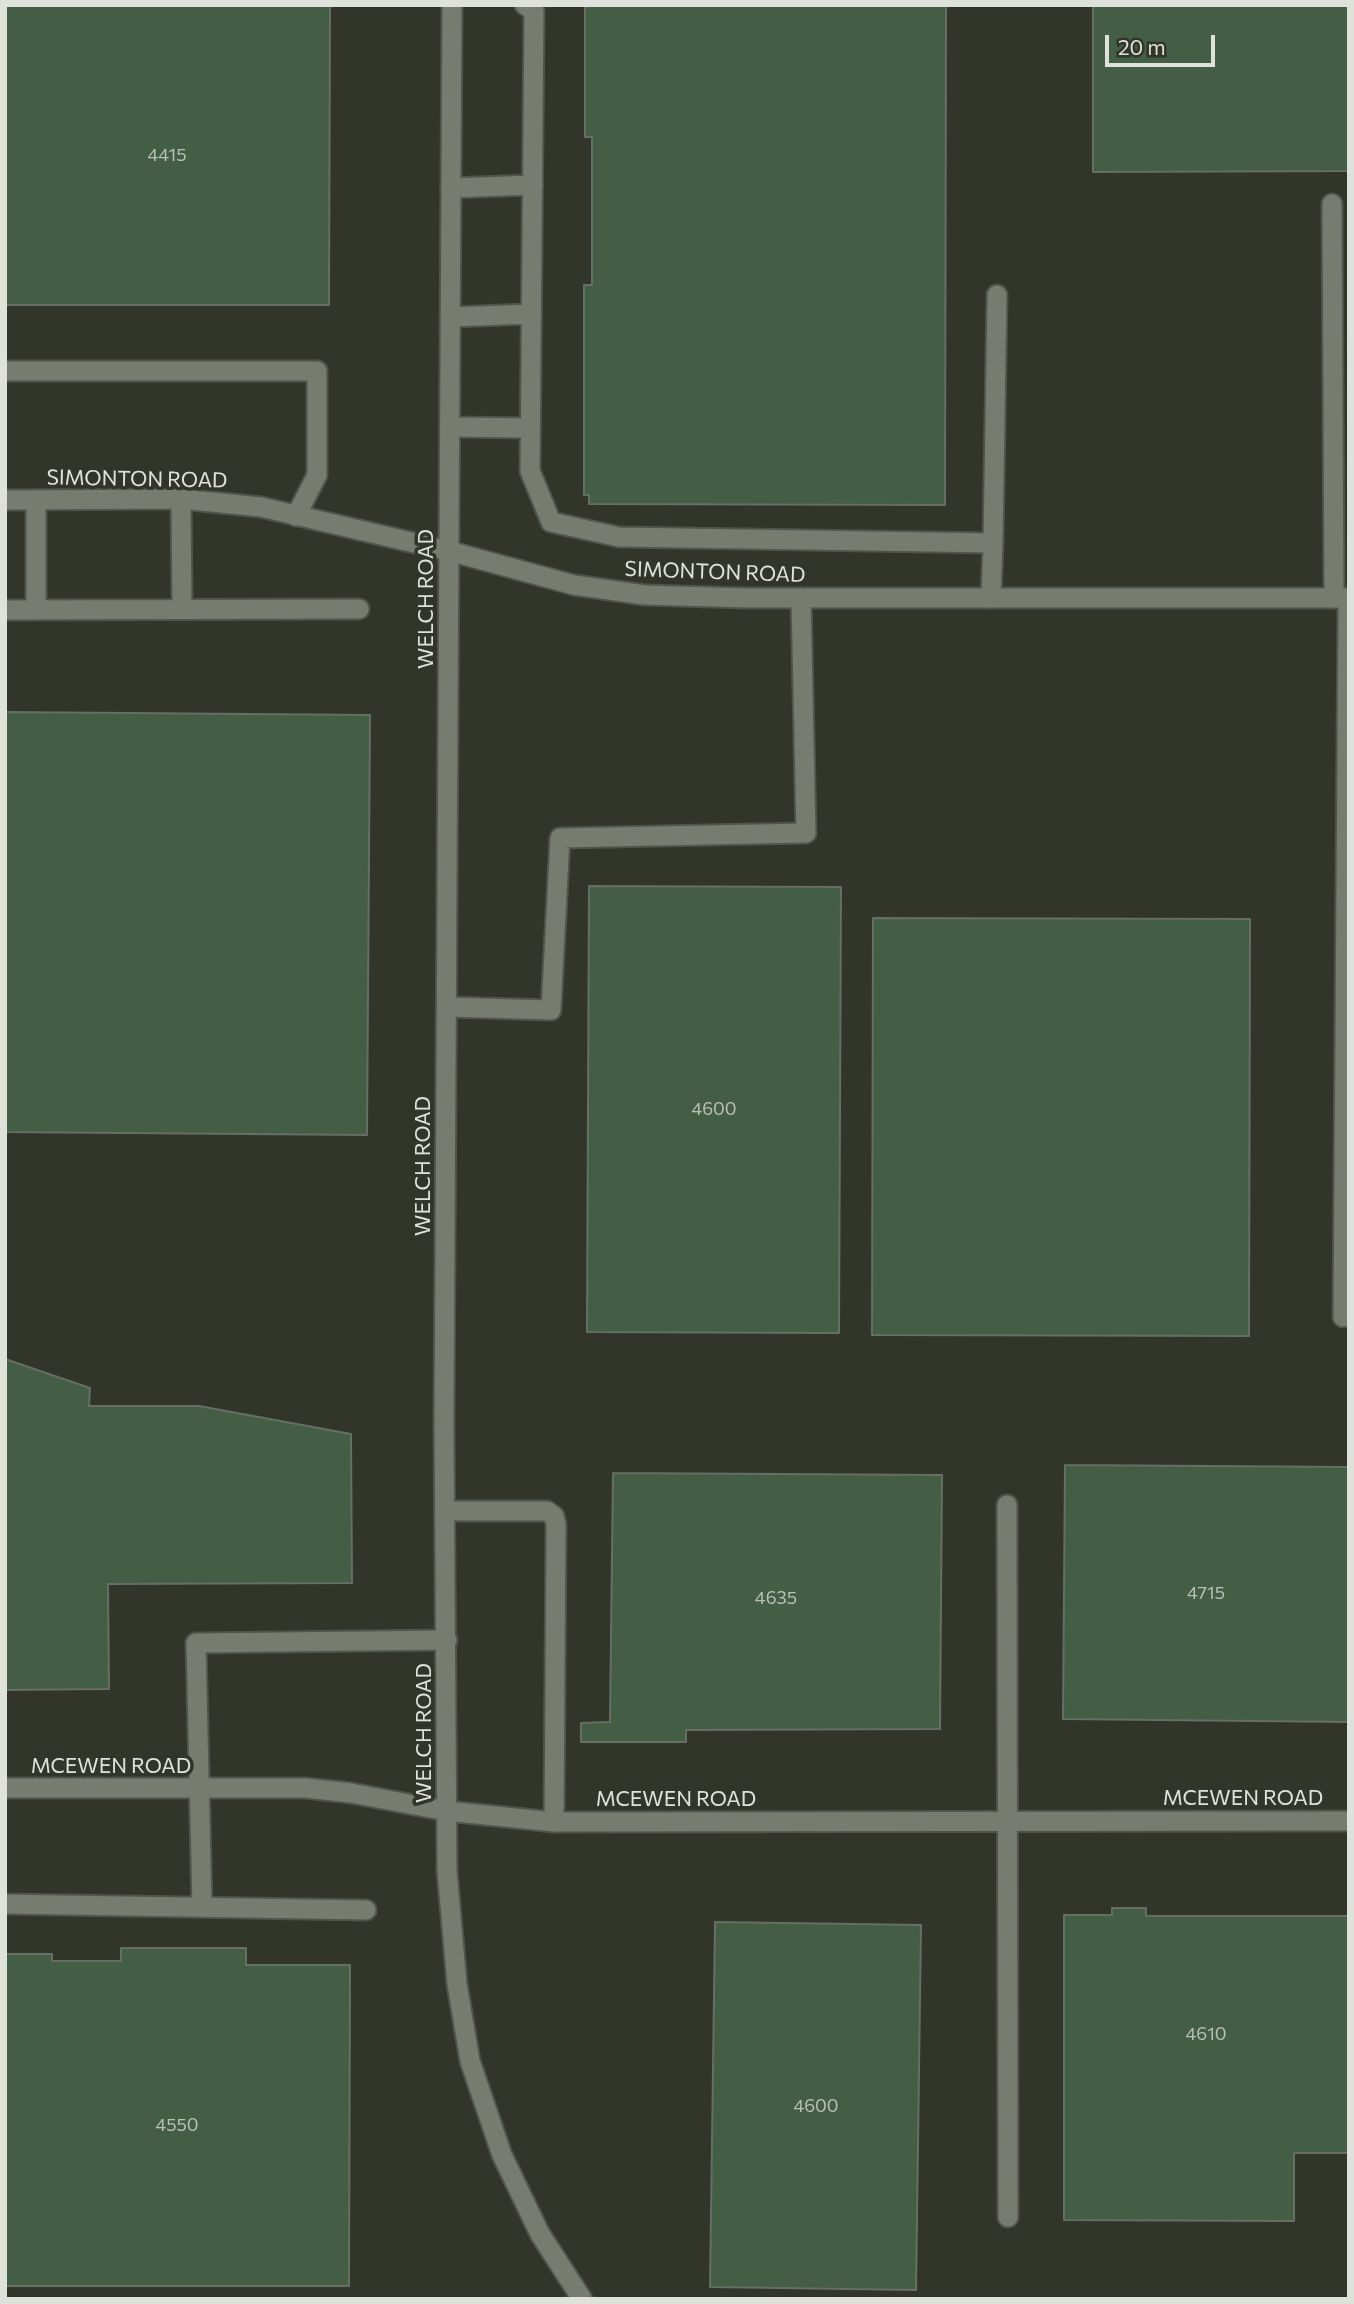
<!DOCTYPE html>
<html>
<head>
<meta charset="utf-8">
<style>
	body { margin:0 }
	#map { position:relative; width:1354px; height:2304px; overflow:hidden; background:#31352a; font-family:Commissioner,sans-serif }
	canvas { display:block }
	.frame { position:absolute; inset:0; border:7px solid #dfe2db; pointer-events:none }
	.scale { position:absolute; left:1105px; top:35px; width:110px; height:32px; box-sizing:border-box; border:4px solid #dfe2db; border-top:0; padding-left:9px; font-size:21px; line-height:24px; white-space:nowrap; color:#dfe2db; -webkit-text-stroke:5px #31352a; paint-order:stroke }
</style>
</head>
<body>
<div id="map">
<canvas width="1354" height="2304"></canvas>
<div class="frame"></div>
<div class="scale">20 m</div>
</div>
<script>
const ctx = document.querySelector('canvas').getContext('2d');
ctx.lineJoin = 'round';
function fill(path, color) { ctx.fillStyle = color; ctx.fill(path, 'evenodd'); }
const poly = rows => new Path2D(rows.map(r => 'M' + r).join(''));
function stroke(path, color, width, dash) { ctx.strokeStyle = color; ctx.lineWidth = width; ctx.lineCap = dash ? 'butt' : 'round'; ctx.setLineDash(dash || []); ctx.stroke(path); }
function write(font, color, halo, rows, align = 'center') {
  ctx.font = font + ' Commissioner,sans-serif'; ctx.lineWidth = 7; ctx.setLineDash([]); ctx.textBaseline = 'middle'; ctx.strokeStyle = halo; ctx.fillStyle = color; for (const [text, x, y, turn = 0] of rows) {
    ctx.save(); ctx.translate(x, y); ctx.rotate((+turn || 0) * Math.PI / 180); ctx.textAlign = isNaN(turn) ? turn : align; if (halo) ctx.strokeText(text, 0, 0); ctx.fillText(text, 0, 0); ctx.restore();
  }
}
const building = poly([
	[5,5,330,5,329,305,5,305,5,5],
	[585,5,946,5,945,505,589,504,589,495,584,495,584,285,592,285,592,137,585,137,585,5],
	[1093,5,1349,5,1349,171,1093,172,1093,5],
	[5,712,370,715,367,1135,5,1132,5,712],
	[589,886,841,887,839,1333,587,1332,589,886],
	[873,918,1250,919,1249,1336,872,1335,873,918],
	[5,1359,90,1388,89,1406,199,1406,351,1434,352,1583,108,1584,109,1689,5,1690,5,1359],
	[1065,1465,1349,1467,1349,1722,1063,1719,1065,1465],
	[613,1473,942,1475,940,1729,686,1730,686,1742,581,1742,581,1723,610,1722,613,1473],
	[1112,1908,1146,1908,1146,1916,1349,1916,1349,2153,1294,2153,1294,2221,1064,2220,1064,1915,1112,1915,1112,1908],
	[715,1922,921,1925,916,2290,710,2287,715,1922],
	[121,1948,246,1948,246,1965,350,1965,349,2286,5,2286,5,1954,52,1954,52,1961,121,1961,121,1948]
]);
fill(building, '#445d45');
stroke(building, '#656f65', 2);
const service = poly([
	[525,5,534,11,530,471,551,522,619,537,993,543,997,295],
	[451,188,533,185],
	[1332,204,1334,598],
	[451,317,531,314],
	[5,371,317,371,317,475,296,516],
	[450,427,530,428],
	[181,499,182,609],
	[36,500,36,610],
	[991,598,993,543],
	[5,610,359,609],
	[447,1007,551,1010,560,838,806,833,801,598],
	[1343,1317,1348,598],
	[1007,1505,1008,2217],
	[445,1511,547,1511,554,1516,556,1524,554,1822],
	[5,1904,366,1910],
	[202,1907,196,1643,447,1640]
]);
const minor = poly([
	[5,500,181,499,261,507,449,551,574,585,645,595,747,598,1349,598],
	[5,1788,305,1788,351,1793,446,1811,554,1822,1349,1821]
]);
const tertiary = poly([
	[452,5,444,1419,447,1871,457,1984,470,2061,502,2155,540,2234,582,2299]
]);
stroke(service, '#50544a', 23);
stroke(minor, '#50544a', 23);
stroke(tertiary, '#50544a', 23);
stroke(service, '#777c70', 19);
stroke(minor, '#777c70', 19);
stroke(tertiary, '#777c70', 19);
write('18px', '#b8c1b6', null, [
	["4415",167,155],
	["4600",714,1109],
	["4715",1206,1593],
	["4635",776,1598],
	["4610",1206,2034],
	["4600",816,2106],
	["4550",177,2125]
]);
write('21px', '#dfe2db', '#31352a', [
	["SIMONTON ROAD",137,479,1],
	["SIMONTON ROAD",715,572,2],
	["WELCH ROAD",426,599,-90],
	["WELCH ROAD",423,1166,-90],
	["WELCH ROAD",424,1733,-90],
	["MCEWEN ROAD",111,1766],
	["MCEWEN ROAD",1243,1798],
	["MCEWEN ROAD",676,1799]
]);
</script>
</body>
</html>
